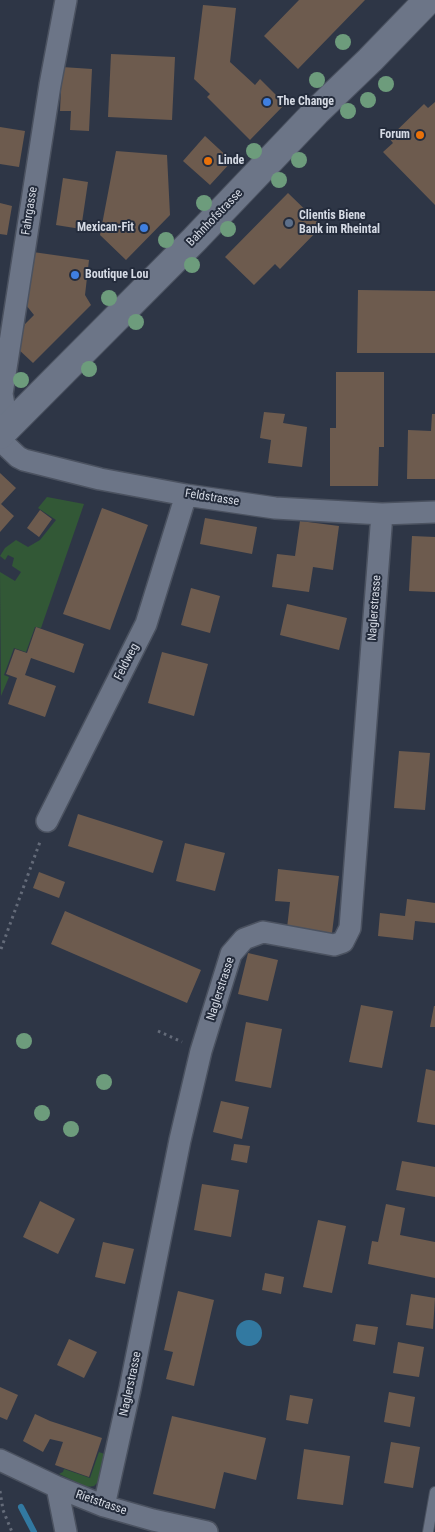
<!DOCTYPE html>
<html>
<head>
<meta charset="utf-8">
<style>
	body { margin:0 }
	canvas { display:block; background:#2e3646 }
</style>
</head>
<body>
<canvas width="435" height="1532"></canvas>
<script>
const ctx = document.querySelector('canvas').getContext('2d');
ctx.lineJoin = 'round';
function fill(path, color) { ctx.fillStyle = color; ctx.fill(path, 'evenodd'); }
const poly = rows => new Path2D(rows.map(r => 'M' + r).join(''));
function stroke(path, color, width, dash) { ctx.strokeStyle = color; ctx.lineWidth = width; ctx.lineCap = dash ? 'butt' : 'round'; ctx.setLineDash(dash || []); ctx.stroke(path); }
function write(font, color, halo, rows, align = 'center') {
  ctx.font = font + ' "Roboto Condensed",sans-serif'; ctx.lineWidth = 4; ctx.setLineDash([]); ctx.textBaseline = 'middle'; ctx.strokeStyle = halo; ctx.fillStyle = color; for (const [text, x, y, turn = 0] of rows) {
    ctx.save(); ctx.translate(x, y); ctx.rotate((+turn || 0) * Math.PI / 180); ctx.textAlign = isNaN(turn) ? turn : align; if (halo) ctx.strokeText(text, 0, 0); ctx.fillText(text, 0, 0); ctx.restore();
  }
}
fill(poly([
	[47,497,84,504,41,628,35,627,26,652,14,648,4,675,9,677,1,696,0,572,15,581,21,572,12,566,14,558,8,555,5,560,0,556,5,548,16,540,28,547,40,540,56,520,38,508],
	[99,1452,107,1455,103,1461,98,1482,94,1486,87,1487,59,1474,63,1472,64,1469,90,1478]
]), '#325836');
fill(poly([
	'236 1333a13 13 0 1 1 26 0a13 13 0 1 1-26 0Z'
]), '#3279a1');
stroke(poly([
	[21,1507,34,1532]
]), '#3279a1', 6);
fill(poly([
	[299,0,365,0,298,69,264,36],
	[203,5,236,8,230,62,255,85,260,79,285,104,250,140,207,97,210,94,194,79],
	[111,54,175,57,172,120,108,117],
	[62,67,92,69,89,131,70,130,71,111,60,111],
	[435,102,435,205,383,152,393,143,389,138,424,104,428,108],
	[0,127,25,131,19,167,0,164],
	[205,136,232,161,210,185,183,161],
	[116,151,167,155,170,215,126,260,100,235],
	[63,178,88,182,81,229,56,225],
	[288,193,322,226,280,269,275,264,254,285,225,257],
	[0,203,12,206,7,235,0,234],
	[33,252,89,260,85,295,91,305,33,363,16,347,25,324,34,315,26,305],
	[358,290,435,291,435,353,357,353],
	[336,372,384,372,384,447,379,447,378,486,330,486,330,428,336,428],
	[264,412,285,414,283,423,307,427,302,467,268,463,271,440,260,438],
	[432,414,435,414,435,479,407,479,408,430,431,431],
	[0,473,16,488,1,504,14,516,0,532],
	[102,508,148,525,110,630,63,614],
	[40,510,52,519,39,537,27,528],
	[205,518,257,527,252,554,200,544],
	[300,521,339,526,333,570,313,567,309,592,272,587,277,554,295,556],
	[412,536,435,537,435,592,409,591],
	[191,588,220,596,210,633,181,625],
	[287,604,347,618,339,650,280,635],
	[36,627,84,644,74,673,31,658,25,675,56,686,45,717,8,704,17,678,6,674,15,649,27,653],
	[162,652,208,664,194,716,148,703],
	[399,751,430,753,425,810,394,808],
	[78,814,163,841,153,873,68,846],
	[185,843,225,853,215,891,176,881],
	[278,869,339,876,332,933,287,928,290,902,275,901],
	[39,872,65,882,59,898,33,888],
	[407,899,435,903,435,923,415,921,413,940,378,936,380,913,405,916],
	[65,911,201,970,187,1003,51,944],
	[248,953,278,960,268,1001,238,994],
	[361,1005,393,1011,382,1068,349,1062],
	[434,1006,435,1006,435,1027,430,1027],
	[246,1022,282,1029,271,1088,235,1081],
	[426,1069,435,1071,435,1125,417,1122],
	[221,1101,249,1107,242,1139,213,1132],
	[234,1144,250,1146,247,1163,231,1160],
	[402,1161,435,1167,435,1197,396,1190],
	[202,1184,239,1190,231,1237,194,1230],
	[40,1201,75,1219,58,1254,23,1237],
	[386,1204,405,1208,400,1235,435,1242,435,1278,368,1264,372,1241,378,1242],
	[318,1220,346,1226,332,1293,303,1287],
	[103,1242,134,1249,125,1284,95,1277],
	[265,1273,284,1277,281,1294,262,1290],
	[178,1291,214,1300,194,1386,166,1379,173,1352,164,1350],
	[411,1294,435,1298,433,1329,406,1325],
	[356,1324,378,1327,375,1345,353,1341],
	[69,1339,97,1352,84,1378,57,1365],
	[398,1342,424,1347,419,1377,393,1373],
	[0,1387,18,1395,7,1420,0,1417],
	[389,1392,415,1397,410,1427,384,1422],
	[290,1395,313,1399,308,1424,286,1420],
	[35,1414,50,1421,102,1438,89,1477,55,1465,63,1442,50,1439,43,1452,23,1441],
	[172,1416,266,1438,256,1480,224,1472,215,1509,153,1494],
	[391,1442,420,1447,413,1488,384,1483],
	[304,1449,350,1456,343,1505,297,1499]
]), '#6d5b4e');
const service = poly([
	[428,1532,435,1492]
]);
const minor = poly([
	[15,420,4,405,2,394,50,85,66,0],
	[0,440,18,457,24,460,100,479,186,495,275,508,382,514,435,512],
	[47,821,146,624,186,495],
	[0,1460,57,1487,104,1506,153,1520,207,1532],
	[57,1487,66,1532],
	[104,1506,130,1389,180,1140,201,1051,231,954,244,939,263,932,334,945,343,942,350,928,382,514]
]);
const secondary = poly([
	[0,435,194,240,316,112,370,60,428,0]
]);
stroke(service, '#4b5260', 12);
stroke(minor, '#4b5260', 24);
stroke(secondary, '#4b5260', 30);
stroke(poly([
	[1,949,41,839],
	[158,1031,182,1042],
	[0,1491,3,1510,12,1532]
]), '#646b79', 3, [2.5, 4]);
stroke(service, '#6c7587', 10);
stroke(minor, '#6c7587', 21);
stroke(secondary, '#6c7587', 28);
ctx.fillStyle = '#6d9c7c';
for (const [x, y] of [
	[343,42],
	[317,80],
	[386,84],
	[368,100],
	[348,111],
	[254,151],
	[299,160],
	[279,180],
	[204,203],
	[228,229],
	[166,240],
	[192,265],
	[109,298],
	[136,322],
	[89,369],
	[21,380],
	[24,1041],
	[104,1082],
	[42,1113],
	[71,1129]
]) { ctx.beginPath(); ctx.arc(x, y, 8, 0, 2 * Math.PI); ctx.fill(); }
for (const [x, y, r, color] of [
	[267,102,5,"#3f7fe0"],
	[420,135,5,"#e8710a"],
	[208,161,5,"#e8710a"],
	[289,223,5,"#5c6f8a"],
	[144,228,5,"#3f7fe0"],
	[75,275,5,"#3f7fe0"]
]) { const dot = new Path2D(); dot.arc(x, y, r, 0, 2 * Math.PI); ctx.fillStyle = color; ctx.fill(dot); stroke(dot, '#242c3c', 2); }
write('bold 12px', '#d5dae4', '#242c3c', [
	["The Change",277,102],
	["Forum",410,135,"right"],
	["Linde",218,161],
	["Clientis Biene",299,216],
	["Bank im Rheintal",299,230],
	["Mexican-Fit",134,228,"right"],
	["Boutique Lou",85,275]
], 'left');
write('12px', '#d5dae4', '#242c3c', [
	["Fahrgasse",30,211,-81],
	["Bahnhofstrasse",215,218,-46],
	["Feldstrasse",212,498,9],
	["Naglerstrasse",375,608,-86],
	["Feldweg",127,662,-63],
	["Naglerstrasse",221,989,-72],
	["Naglerstrasse",131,1384,-78],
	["Rietstrasse",101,1503,19]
]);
</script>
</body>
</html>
